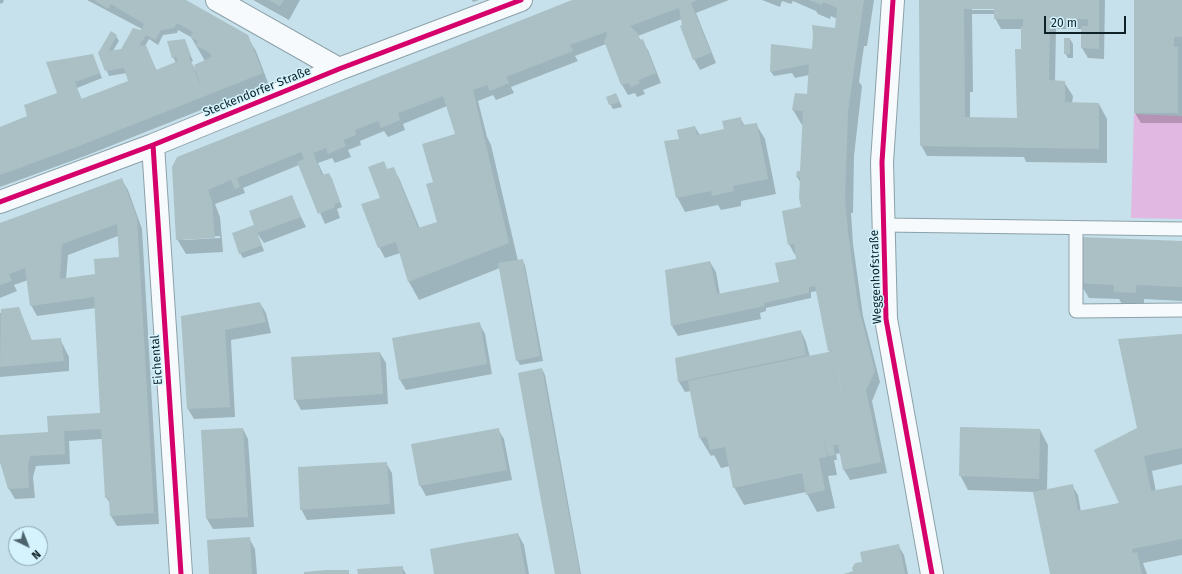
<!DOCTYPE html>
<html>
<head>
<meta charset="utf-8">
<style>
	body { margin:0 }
	#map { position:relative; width:1182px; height:574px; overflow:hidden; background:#c6e1eb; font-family:"Fira Sans",sans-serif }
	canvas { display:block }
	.north { position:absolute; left:8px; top:526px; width:40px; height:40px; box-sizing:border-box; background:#d5f3fd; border:1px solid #859fa7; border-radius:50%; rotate:137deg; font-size:11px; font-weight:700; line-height:16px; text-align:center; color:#0d2127 }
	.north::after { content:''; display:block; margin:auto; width:14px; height:18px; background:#4e646c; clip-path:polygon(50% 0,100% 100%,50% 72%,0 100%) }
	.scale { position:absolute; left:1044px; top:16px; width:82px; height:18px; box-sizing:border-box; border:2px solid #0d2127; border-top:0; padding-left:5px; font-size:12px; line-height:14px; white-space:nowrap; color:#0d2127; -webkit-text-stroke:3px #d5f3fd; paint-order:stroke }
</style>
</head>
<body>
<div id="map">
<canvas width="1182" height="574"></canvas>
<div class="north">N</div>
<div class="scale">20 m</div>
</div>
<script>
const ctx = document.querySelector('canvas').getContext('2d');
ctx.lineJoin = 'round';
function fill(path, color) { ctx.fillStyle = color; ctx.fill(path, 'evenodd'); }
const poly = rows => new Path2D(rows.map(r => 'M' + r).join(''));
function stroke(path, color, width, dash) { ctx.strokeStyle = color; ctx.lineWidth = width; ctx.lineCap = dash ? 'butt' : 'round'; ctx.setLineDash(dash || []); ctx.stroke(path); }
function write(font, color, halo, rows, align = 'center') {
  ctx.font = font + ' "Fira Sans",sans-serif'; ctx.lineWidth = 3; ctx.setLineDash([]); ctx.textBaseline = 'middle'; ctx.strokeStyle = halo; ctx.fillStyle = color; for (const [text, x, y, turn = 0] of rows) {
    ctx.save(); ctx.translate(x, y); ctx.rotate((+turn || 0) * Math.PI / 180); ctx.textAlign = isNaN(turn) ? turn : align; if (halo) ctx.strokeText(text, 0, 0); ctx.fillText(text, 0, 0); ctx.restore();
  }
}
fill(poly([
	[1134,114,1182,116,1182,219,1131,218]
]), '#e1b8e1');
fill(poly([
	[0,0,4,0,2,4,0,3],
	[87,0,184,0,247,36,256,51,270,88,214,110,211,106,85,156,0,187,0,128,29,116,60,99,47,63,95,61,102,78,77,88,82,100,130,81,127,73,109,76,99,53,116,36,119,41,113,51,122,50,142,29],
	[178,30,191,37,205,61,196,71,191,62,193,61,184,40,173,57,176,63,157,71,145,46,149,39,158,45,163,35,177,33],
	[253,0,300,0,289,20],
	[472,0,479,0,473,2],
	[575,0,729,0,696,13,716,63,700,70,694,59,682,19,638,36,648,50,661,83,643,90,645,94,637,97,635,93,628,95,622,85,606,44,575,56,578,61,511,87,514,93,496,100,493,95,478,101,487,137,491,145,518,261,522,260,525,265,543,361,520,365,517,360,500,268,419,300,409,282,400,253,385,258,379,247,381,198,387,170,393,168,399,178,420,229,439,223,435,182,456,135,447,106,403,124,405,130,388,137,384,131,360,141,361,145,348,150,351,157,335,163,332,158,318,163,324,176,329,174,332,179,342,207,337,209,340,218,325,224,299,165,243,188,245,193,215,204,220,217,223,252,186,254,177,239,173,167],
	[220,236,220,238,183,240,183,238],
	[762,0,874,0,867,46,864,46,859,82,862,86,854,156,853,213,851,213,853,244,863,316,880,382,872,401,887,473,850,480,844,470,841,453,836,454,837,460,834,460,837,475,828,476,835,508,817,512,806,492,744,505,734,487,730,466,721,468,714,455,711,456,700,438,691,391,685,392,679,382,676,359,801,331,806,342,810,357,830,353,817,291,811,292,811,298,766,308,766,311,760,313,761,319,678,336,672,326,710,262,716,272,720,295,780,283,796,260,797,254,795,255,789,244,803,208,801,183,797,177,801,172,804,125,802,125,793,110,796,94,808,95,809,75,795,78,792,73,774,76,771,72,812,50,837,30,837,19,831,16,830,19,818,14,816,11,793,1,791,4,782,1,780,7],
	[836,370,838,370,852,436],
	[920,0,1105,0,1104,59,1088,58,1082,48,1082,29,1056,29,1055,81,1064,82,1073,96,1072,103,1099,104,1107,119,1107,163,1026,162,1024,157,927,156,921,145],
	[972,8,999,8,999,10,972,10],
	[972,14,995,14,995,18,1001,29,1022,29,1018,119,970,118,970,92,973,92],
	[1135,0,1182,0,1182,123,1141,123,1135,113],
	[1070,39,1073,44,1073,58,1068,58,1065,53],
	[616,94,622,107,613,109,610,104],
	[740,118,745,126,756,124,765,139,776,194,741,201,741,206,721,210,718,205,685,212,677,197,680,139,695,127,700,135,725,130],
	[122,180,128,190,142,229,159,524,117,526,111,516,111,505,106,497,102,439,69,441,70,464,36,466,33,477,35,498,15,499,9,489,2,464,0,464,0,436,49,433,101,414,96,308,37,316,31,305,28,280,14,285,17,291,0,298,0,225],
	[118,236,120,258,97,275,66,279,68,255],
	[291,196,306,227,264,243,257,233,264,251,243,258,240,253,254,226],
	[1182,242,1182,301,1144,299,1144,307,1123,306,1119,299,1089,298,1080,283],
	[260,303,266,313,271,333,231,340,235,417,194,419,188,409,182,317],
	[19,308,32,341,60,339,69,357,69,371,0,377,0,313],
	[479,323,485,334,492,374,406,390,400,380,393,339],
	[1182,335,1182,464,1152,471,1156,492,1182,486,1182,555,1143,563,1147,574,1052,574,1034,492,968,490,960,475,1040,430,1048,445,1047,490,1072,485,1078,495,1081,512,1120,503,1138,428],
	[380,353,386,363,388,404,301,410,295,399],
	[542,369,545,375,581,574,556,574],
	[243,429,248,439,254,527,213,529,207,519,202,431],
	[498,429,504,439,512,480,426,496,420,485],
	[386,463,392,473,395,514,307,520,301,509],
	[518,534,524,545,529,574,435,574],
	[249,538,255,549,257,574,210,574],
	[898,545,904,555,908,574,845,574,854,572,863,563],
	[402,567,406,574,359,574]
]), '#0003');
fill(poly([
	[94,0,186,0,248,35,263,73,79,146,0,175,0,127,27,116,24,105,57,93,46,62,93,54,100,73,75,82,81,99,128,81,124,68,105,71,98,53,111,31,117,35,108,51,121,49,133,28,141,30,144,24,111,4,108,9],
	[177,23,193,32,190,37,198,41,195,45,210,53,212,57,194,65,202,89,189,57,191,56,185,39,167,41,172,58,176,57,178,61,156,70,146,45,139,46,146,35,155,40,161,30,174,28],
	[269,0,284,0,280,6],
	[572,0,697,0,691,3,711,53,693,60,680,26,682,25,679,8,630,26,638,34,640,40,643,39,656,73,638,80,640,83,631,87,629,83,621,85,604,41,607,36,606,32,570,45,573,51,506,77,509,83,490,91,487,85,473,90,509,243,408,282,396,242,378,248,361,204,380,198,368,167,384,161,387,169,394,167,418,228,437,222,426,184,433,182,422,144,455,134,443,96,398,113,400,120,381,128,378,121,355,130,356,135,343,140,346,146,328,154,326,148,313,153,322,175,329,173,340,202,334,204,335,207,318,214,297,162,304,159,301,152,237,178,240,187,235,189,231,180,208,190,212,201,215,238,176,240,172,167,177,157],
	[809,0,864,0,848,111,845,198,848,232,858,305,875,371,866,390,881,462,843,470,838,445,833,445,835,455,828,456,823,437,827,457,819,458,825,490,806,495,802,473,733,488,725,447,710,450,707,437,699,438,688,381,833,351,851,431,833,350,828,351,815,286,809,287,809,293,764,303,764,306,671,326,665,270,710,261,717,294,779,282,775,263,796,259,794,244,788,245,782,211,801,207,799,198,800,177,796,177,797,171,800,171,803,111,792,110,795,93,807,94,809,64,770,72,771,44,812,49,813,35,812,25,835,28,837,8,823,2,822,5],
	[919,0,1099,0,1099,49,1081,48,1081,28,1082,26,1088,26,1088,19,1050,19,1049,80,1065,81,1065,102,1099,103,1099,149,920,146],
	[964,9,994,9,994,19,1023,19,1023,26,1021,26,1021,49,1015,49,1017,118,965,117],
	[1134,0,1182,0,1182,37,1174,37,1174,47,1178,47,1178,113,1134,113],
	[1064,38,1070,38,1070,54,1064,54],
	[616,93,620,102,609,105,606,97],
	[741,117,742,125,757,123,768,179,733,186,734,191,712,196,711,191,676,198,664,141,679,139,677,130,695,126,697,135,724,129,722,121],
	[122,178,137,218,154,513,110,516,109,498,105,498,101,429,64,431,65,454,30,456,28,466,29,488,8,489,0,462,0,435,48,432,47,416,100,413,94,297,30,306,25,268,9,274,12,281,0,285,0,223],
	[117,224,119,257,94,259,95,274,60,279,62,244],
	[292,195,301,217,257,233,262,245,239,254,232,233,254,225,249,211],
	[1081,237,1182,241,1182,287,1136,285,1136,293,1114,292,1114,285,1079,283],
	[523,259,540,356,516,361,498,263],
	[260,302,266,322,225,330,230,407,187,409,181,316],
	[19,307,31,340,61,338,64,361,0,367,1,309],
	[480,322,487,364,399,380,392,338],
	[801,330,806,355,678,382,675,358],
	[1182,334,1182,448,1144,456,1151,491,1182,485,1182,539,1132,549,1133,553,1137,552,1142,574,1050,574,1033,492,1073,484,1078,511,1119,503,1094,450,1137,428,1118,339],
	[380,352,383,394,294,400,291,357],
	[542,368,551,417,580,574,555,574,542,506,518,373],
	[960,427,1040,429,1039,479,959,476],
	[243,428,248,517,206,519,201,430],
	[499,428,507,470,419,486,411,444],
	[387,462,390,504,300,510,298,467],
	[518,533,526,574,434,574,430,549],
	[250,537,252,574,209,574,207,540],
	[899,544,905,574,844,574,853,571,852,568,855,563,862,562,860,552],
	[403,566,403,574,358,574,357,569],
	[326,570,349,570,349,574,304,574,304,572]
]), '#aac0c5');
const lane = poly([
	[884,225,1182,229],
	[1076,228,1076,311,1182,310]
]);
const street = poly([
	[217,0,339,69],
	[893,0,882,162,886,319,932,574],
	[153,145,181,574],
	[0,202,153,145,339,69,521,0]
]);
stroke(lane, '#8ca1a9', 15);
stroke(street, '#8ca1a9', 24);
stroke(lane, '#f6fafc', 13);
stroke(street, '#f6fafc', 22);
stroke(poly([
	[893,0,882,162,886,319,932,574],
	[153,145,181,574],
	[0,202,153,145,339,69,521,0]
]), '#d6006c', 5);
write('12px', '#0d2127', '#d5f3fd', [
	["Steckendorfer Straße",257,92,-22],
	["Weggenhofstraße",876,277,-92],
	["Eichental",157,360,-94]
]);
</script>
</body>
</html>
